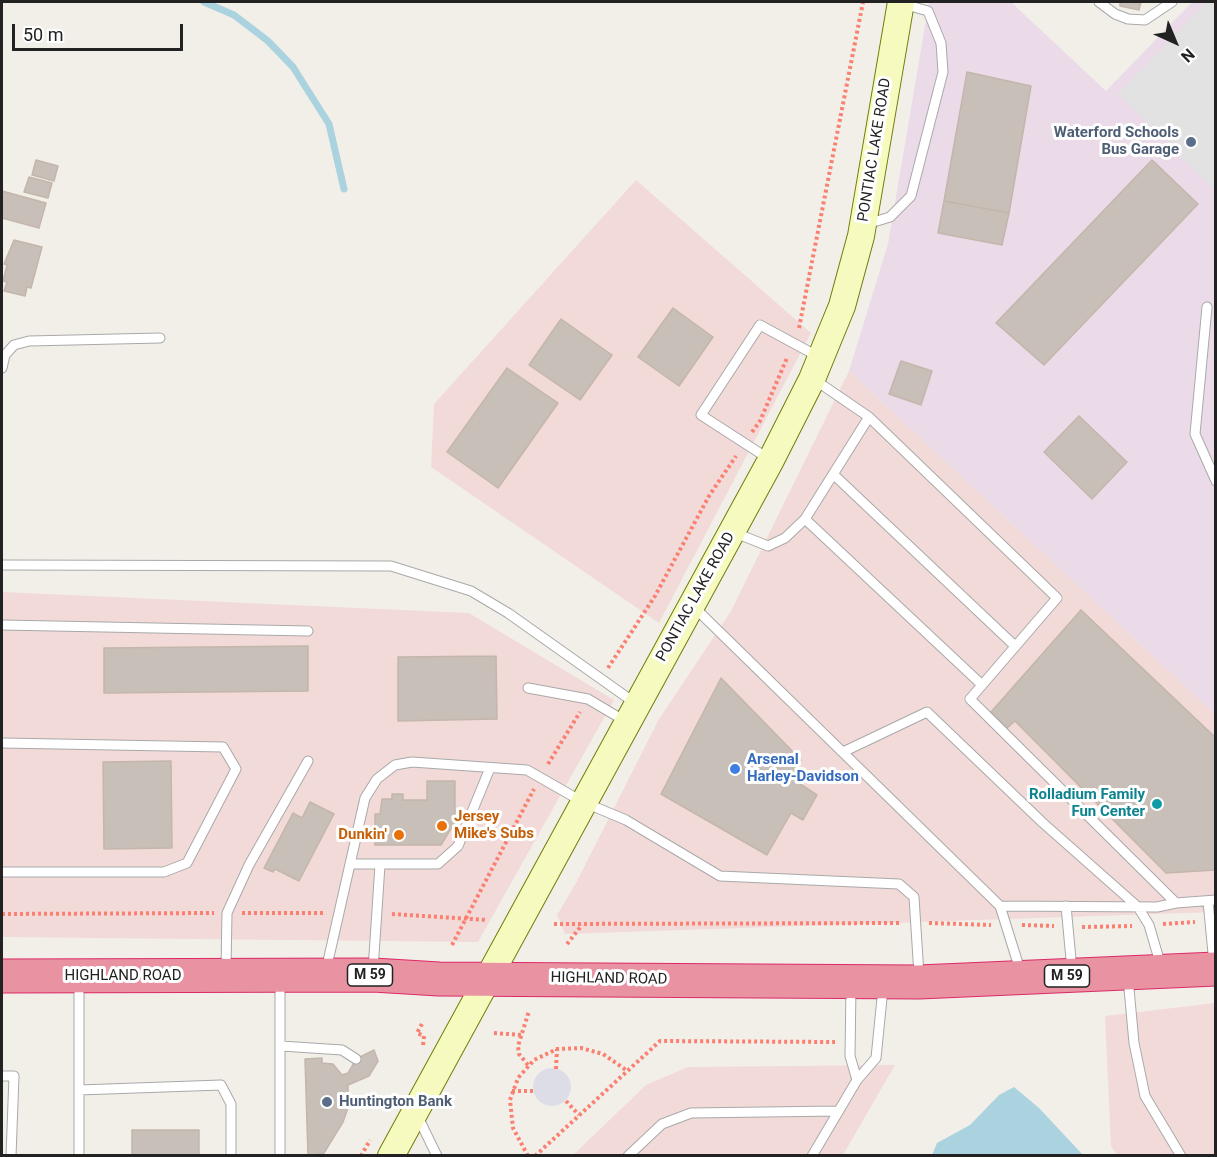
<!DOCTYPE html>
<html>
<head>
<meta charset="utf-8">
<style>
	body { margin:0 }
	#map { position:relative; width:1217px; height:1157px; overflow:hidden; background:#f2efe9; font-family:Roboto,sans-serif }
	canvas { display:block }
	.frame { position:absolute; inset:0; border:3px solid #222; pointer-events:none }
	.north { position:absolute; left:1145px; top:12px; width:60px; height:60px; -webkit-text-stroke:4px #fff; paint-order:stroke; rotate:136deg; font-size:16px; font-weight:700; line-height:24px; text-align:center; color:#222 }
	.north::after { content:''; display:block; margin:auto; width:21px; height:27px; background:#222; clip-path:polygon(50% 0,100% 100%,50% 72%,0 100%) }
	.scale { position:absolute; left:12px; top:24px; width:171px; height:27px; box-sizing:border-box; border:3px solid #222; border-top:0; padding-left:8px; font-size:18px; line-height:21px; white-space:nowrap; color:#222; -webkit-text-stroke:4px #fff; paint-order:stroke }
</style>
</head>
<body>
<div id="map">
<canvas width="1217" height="1157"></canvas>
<div class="frame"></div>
<div class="north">N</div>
<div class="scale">50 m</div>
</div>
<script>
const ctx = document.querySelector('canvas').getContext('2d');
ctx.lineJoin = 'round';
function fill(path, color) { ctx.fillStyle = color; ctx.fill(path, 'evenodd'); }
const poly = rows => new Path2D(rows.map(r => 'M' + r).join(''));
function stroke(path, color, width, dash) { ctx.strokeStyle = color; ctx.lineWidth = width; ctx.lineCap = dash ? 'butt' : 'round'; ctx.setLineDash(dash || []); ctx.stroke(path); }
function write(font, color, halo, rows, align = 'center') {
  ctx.font = font + ' Roboto,sans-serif'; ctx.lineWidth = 6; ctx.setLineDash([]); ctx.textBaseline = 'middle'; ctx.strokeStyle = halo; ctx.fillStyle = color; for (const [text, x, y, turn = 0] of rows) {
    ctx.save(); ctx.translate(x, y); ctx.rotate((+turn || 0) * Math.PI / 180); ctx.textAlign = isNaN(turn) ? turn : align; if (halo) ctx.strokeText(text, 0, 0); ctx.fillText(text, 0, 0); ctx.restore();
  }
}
fill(poly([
	[636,180,811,333,659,623,431,467,434,404],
	[849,371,1215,714,1215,912,565,934,557,915,576,883,659,719,731,611],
	[2,592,469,613,614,700,478,942,2,937],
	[1215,1003,1215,1155,1117,1155,1111,1146,1105,1016],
	[895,1065,843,1155,572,1156,646,1085,688,1067]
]), '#f2dad9');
fill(poly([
	[929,2,1011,2,1106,91,1192,2,1215,2,1215,714,849,371,888,244]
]), '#ebdbe8');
fill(poly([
	[1207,2,1216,2,1215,191,1118,94]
]), '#e2e2e2');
fill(poly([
	'533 1087a19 19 0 1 1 38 0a19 19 0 1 1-38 0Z'
]), '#dddde8');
fill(poly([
	[1014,1087,1039,1108,1083,1155,932,1155,937,1143,970,1125,999,1095]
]), '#aad3df');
stroke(poly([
	[204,2,234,15,268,41,293,67,329,124,344,189]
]), '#aad3df', 7);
const building = poly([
	[1120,2,1141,2,1139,10,1120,6,1120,2],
	[967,72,1031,86,1009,213,944,201,967,72],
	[36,160,58,166,54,181,32,175,36,160],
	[1152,160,1198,204,1044,365,996,323,1152,160],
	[29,177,52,183,48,198,24,192,29,177],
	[2,191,46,203,39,228,2,218,2,191],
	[944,201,1009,213,1002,245,938,233,944,201],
	[14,240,42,247,31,288,27,287,25,296,4,291,7,282,3,281,7,265,4,264,14,240],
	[673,308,713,337,679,386,638,357,673,308],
	[561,319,612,355,580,400,529,365,561,319],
	[901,361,932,371,921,405,889,394,901,361],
	[507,368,558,403,498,488,447,452,507,368],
	[1079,416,1127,462,1092,499,1044,452,1079,416],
	[1081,610,1216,738,1216,870,1166,873,1015,721,1007,728,991,712,1081,610],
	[308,646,308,691,104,693,104,648,308,646],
	[496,656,497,719,398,721,398,657,496,656],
	[721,678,801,760,791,778,817,795,803,820,791,813,767,855,661,794,721,678],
	[171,761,172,848,104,849,103,762,171,761],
	[427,781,455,781,455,822,441,845,375,845,375,814,380,814,382,799,392,799,392,794,403,794,403,800,427,800,427,781],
	[310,802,334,814,299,881,275,869,273,872,264,868,293,813,302,818,310,802],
	[374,1050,378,1061,369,1076,348,1085,348,1108,343,1122,324,1153,308,1156,305,1059,322,1058,322,1063,333,1064,342,1075,348,1073,356,1059,374,1050],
	[132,1130,199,1130,199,1156,132,1156,132,1130]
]);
fill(building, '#c7bfb8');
stroke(building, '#c4b6ab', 1.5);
const lane = poly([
	[1099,2,1115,14,1128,19,1145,20,1172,2],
	[864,219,877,221,890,217,911,196,943,72,941,43,928,11,903,4],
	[1207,307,1195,434,1216,481],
	[2,368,5,355,14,345,29,341,160,338],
	[815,380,869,417,1057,598,970,699,1176,903,1216,900],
	[769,459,701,415,760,325,819,357],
	[833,474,1015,646],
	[805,519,981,684],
	[733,532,768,546,785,538,805,519,869,417],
	[2,565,391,566,471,591,508,613,635,703],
	[693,606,1000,906],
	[2,625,308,631],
	[528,688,588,699,625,721],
	[2,743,223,747,236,769,187,863,164,872,2,872],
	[843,752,927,712,1043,823,1138,907,1149,925,1161,966],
	[351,864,438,864,458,846,490,768],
	[1208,901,1214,964],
	[1066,906,1072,970],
	[226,970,227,913,249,865,308,761],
	[326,970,365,798,377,779,395,765,412,762,527,770,583,802,626,820,720,876,899,884,914,897,919,975],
	[373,970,380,865],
	[1021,973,1000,906,1157,907,1176,903],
	[1128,978,1134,1043,1145,1096,1181,1156],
	[79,981,79,1090,221,1085,231,1104,231,1156],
	[851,987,850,1056,857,1080,876,1058,883,988],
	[281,1046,342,1050,356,1059],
	[2,1076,14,1076,11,1156],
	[79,1090,79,1156],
	[418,1117,437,1156],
	[280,1156,280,981],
	[628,1156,662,1124,691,1113,838,1111],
	[812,1156,857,1080]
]);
const secondary = poly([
	[391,1156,771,460,812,379,842,306,861,236,901,2]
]);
const highway = poly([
	[2,976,373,975,439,979,919,982,1216,969]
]);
stroke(lane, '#a9a9a9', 11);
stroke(secondary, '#707d05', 28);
stroke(highway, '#dc2a67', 35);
stroke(poly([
	[799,328,863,2],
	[752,432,760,421,787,358],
	[608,668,655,596,709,496,736,456],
	[548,764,580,712],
	[242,913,325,913],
	[2,914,214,913],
	[392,914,487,920],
	[929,923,991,925],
	[554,924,901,923],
	[1163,924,1195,922],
	[1022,925,1054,926],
	[1082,927,1132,926],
	[567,944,582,925],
	[452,945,534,789],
	[494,1033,521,1035],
	[423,1045,424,1036,417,1033,423,1022],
	[528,1065,519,1054,518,1046,529,1011],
	[556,1069,557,1049],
	[512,1091,533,1091],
	[566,1101,579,1115],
	[361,1156,370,1140],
	[528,1156,513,1128,510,1100,518,1078,534,1060,557,1049,581,1048,603,1054,626,1070],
	[535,1156,660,1041,835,1042]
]), '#fa8072', 4, [3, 3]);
stroke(lane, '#fff', 9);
stroke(secondary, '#f7fabf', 26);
stroke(highway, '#e892a2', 33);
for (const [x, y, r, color] of [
	[1191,142,6,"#5c6f8a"],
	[735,769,6,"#3f7fe0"],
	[1157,804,6,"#0f9aa8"],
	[442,826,6,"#e8710a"],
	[399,835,6,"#e8710a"],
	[327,1102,6,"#5c6f8a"]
]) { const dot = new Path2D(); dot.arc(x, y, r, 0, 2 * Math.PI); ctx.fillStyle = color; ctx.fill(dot); stroke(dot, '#fff', 2); }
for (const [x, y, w] of [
	[370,975,45],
	[1067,976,45]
]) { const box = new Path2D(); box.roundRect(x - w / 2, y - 11, w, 22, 4.5); ctx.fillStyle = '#fff'; ctx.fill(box); stroke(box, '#222', 1.5); }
write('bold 14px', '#222', null, [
	["M 59",370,975],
	["M 59",1067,976]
]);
write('bold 15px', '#4e5e75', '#fff', [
	["Waterford Schools",1179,133],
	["Bus Garage",1179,150],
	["Huntington Bank",339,1102,"left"]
], 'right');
write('15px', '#222', '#fff', [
	["PONTIAC LAKE ROAD",875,150,-81],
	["PONTIAC LAKE ROAD",696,597,-61],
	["HIGHLAND ROAD",123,976],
	["HIGHLAND ROAD",609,979,1]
]);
write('bold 15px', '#366cbe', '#fff', [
	["Arsenal",747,760],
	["Harley-Davidson",747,777]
], 'left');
write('bold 15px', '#0d838f', '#fff', [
	["Rolladium Family",1145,795],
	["Fun Center",1145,812]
], 'right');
write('bold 15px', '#c56008', '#fff', [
	["Jersey",454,817],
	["Mike's Subs",454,834],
	["Dunkin'",387,835,"right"]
], 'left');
</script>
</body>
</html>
